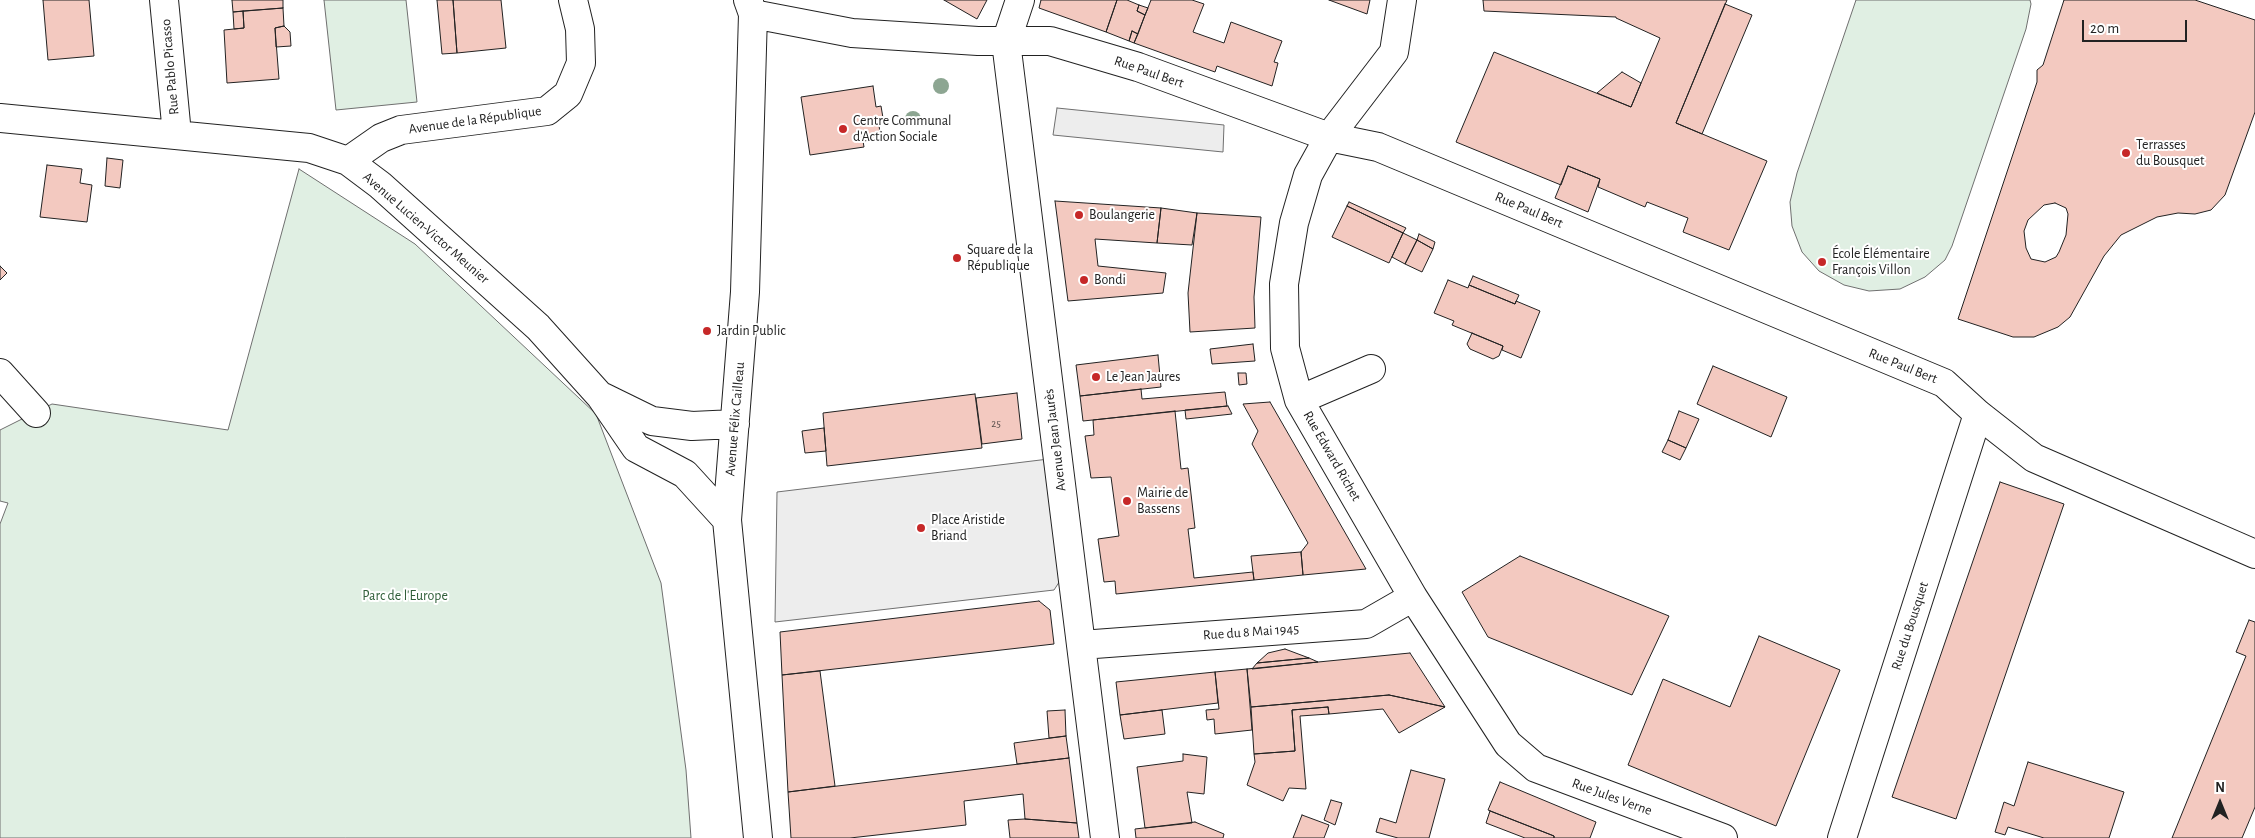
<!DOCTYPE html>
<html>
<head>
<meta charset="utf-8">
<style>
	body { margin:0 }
	#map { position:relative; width:2255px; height:838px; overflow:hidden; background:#fff; font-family:"Alegreya Sans",sans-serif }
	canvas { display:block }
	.north { position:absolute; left:2195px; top:778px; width:50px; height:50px; -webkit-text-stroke:4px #fff; paint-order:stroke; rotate:0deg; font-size:14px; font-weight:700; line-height:20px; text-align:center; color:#222 }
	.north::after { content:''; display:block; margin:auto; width:18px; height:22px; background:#222; clip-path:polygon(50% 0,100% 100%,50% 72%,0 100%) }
	.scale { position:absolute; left:2082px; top:20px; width:105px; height:22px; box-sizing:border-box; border:2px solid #222; border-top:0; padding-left:6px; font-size:15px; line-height:18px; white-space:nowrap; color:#222; -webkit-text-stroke:4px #fff; paint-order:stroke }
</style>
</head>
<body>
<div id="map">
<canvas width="2255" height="838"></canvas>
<div class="north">N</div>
<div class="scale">20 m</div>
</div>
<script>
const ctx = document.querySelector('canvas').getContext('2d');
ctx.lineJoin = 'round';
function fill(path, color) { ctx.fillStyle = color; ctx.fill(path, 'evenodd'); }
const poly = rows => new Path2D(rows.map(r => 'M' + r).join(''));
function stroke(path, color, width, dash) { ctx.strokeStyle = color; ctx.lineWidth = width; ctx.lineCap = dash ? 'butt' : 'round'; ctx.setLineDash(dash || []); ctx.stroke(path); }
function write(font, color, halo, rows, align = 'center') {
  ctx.font = font + ' "Alegreya Sans",sans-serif'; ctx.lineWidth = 4; ctx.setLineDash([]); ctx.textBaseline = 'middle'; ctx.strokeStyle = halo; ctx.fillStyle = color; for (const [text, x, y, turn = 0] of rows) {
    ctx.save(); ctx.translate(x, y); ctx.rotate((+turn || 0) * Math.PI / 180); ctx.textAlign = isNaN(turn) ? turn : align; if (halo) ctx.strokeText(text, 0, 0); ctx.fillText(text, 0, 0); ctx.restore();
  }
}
const green = poly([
	[324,0,406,0,417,102,336,110,324,0],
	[1856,0,2030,0,2031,4,2026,29,1952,246,1945,260,1925,277,1900,289,1869,291,1844,285,1819,271,1802,252,1792,226,1790,202,1797,173,1856,0],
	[299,169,415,244,596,414,661,583,686,770,691,838,0,838,0,524,8,503,0,501,0,430,52,404,228,430,299,169]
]);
fill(green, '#e0efe3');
stroke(green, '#6f6f6f', 1);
const parking = poly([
	[1057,108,1224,125,1223,152,1053,135,1057,108],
	[1057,458,1071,564,1054,590,775,622,777,492,1057,458]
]);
fill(parking, '#ededed');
stroke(parking, '#6f6f6f', 1);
const building = poly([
	[43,0,89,0,94,56,48,60,43,0],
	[232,0,283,0,283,8,233,12,232,0],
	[437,0,453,0,457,53,442,54,437,0],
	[453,0,501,0,506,48,457,53,453,0],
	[944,0,987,0,977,19,944,0],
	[1041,0,1117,0,1106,32,1039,8,1041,0],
	[1117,0,1127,0,1139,5,1137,11,1145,15,1138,34,1132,31,1129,41,1106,32,1117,0],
	[1151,0,1192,0,1204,4,1193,32,1224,43,1231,22,1282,41,1274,62,1278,63,1272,86,1217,66,1215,72,1134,43,1151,0],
	[1329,0,1370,0,1367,14,1329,0],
	[1483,0,1727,0,1676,123,1767,161,1729,250,1683,232,1688,218,1647,202,1645,207,1598,187,1600,179,1568,166,1561,185,1456,142,1494,52,1631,107,1660,38,1616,18,1616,17,1484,11,1483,0],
	[2064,0,2195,0,2255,20,2255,112,2225,195,2211,210,2195,214,2178,213,2157,217,2121,235,2104,256,2070,317,2058,327,2034,337,2013,337,1958,319,2037,82,2037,70,2043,65,2064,0],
	[2055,203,2066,208,2068,214,2066,235,2059,252,2056,257,2045,262,2031,259,2026,248,2024,231,2028,220,2044,205,2055,203],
	[1725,4,1752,15,1702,134,1676,123,1725,4],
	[1139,5,1148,8,1145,15,1137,11,1139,5],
	[283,8,284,26,275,28,279,79,227,83,224,30,244,28,243,11,283,8],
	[243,11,244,28,234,29,233,12,243,11],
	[284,26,290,32,291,46,276,47,275,28,284,26],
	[1132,31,1138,34,1134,43,1129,41,1132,31],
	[1622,72,1641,83,1631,107,1597,93,1622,72],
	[873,86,876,107,881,106,883,118,878,119,881,139,863,141,864,147,810,155,801,97,873,86],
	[107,158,123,160,120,188,105,186,107,158],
	[47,165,82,169,80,183,92,185,87,222,40,217,47,165],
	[1568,166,1600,179,1588,212,1555,198,1568,166],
	[1055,201,1161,208,1157,243,1095,239,1098,266,1166,273,1163,293,1068,301,1055,201],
	[1349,202,1406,228,1403,233,1347,206,1349,202],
	[1347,206,1403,233,1389,263,1332,237,1347,206],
	[1161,208,1197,213,1192,245,1157,243,1161,208],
	[1197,213,1261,217,1254,297,1255,328,1190,332,1188,293,1197,213],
	[1403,233,1417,240,1405,264,1392,257,1403,233],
	[1419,234,1435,242,1433,249,1417,240,1419,234],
	[1417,240,1433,249,1422,272,1405,264,1417,240],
	[0,266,7,273,0,280,0,266],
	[1473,276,1519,295,1515,304,1469,285,1473,276],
	[1448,280,1468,288,1469,285,1515,304,1516,301,1540,311,1521,358,1502,350,1503,346,1452,325,1454,321,1434,313,1448,280],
	[1472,333,1503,346,1499,356,1493,359,1470,349,1467,344,1472,333],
	[1253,344,1255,361,1212,364,1210,349,1253,344],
	[1158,355,1161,387,1080,396,1076,365,1158,355],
	[1713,366,1787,397,1771,437,1697,404,1713,366],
	[1238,373,1246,373,1247,384,1239,385,1238,373],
	[1141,389,1142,399,1225,392,1227,406,1083,421,1080,396,1141,389],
	[1017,393,1022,439,982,444,976,398,1017,393],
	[975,394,982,448,827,466,823,413,975,394],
	[1270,402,1366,569,1303,575,1301,552,1308,543,1252,444,1258,431,1243,404,1270,402],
	[1228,406,1232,414,1186,419,1185,410,1228,406],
	[1175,411,1181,469,1188,468,1195,528,1188,529,1194,578,1253,572,1254,580,1116,594,1115,581,1104,582,1098,539,1119,536,1111,477,1091,478,1085,436,1094,435,1093,420,1175,411],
	[1679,411,1699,419,1686,448,1668,440,1679,411],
	[824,428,826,451,805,453,802,431,824,428],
	[1668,440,1686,448,1680,460,1662,452,1668,440],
	[2000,482,2064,504,1956,819,1892,797,2000,482],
	[1301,552,1303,575,1254,580,1251,556,1301,552],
	[1520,556,1669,616,1632,695,1488,637,1462,592,1520,556],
	[1039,601,1050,610,1054,644,782,675,780,632,1039,601],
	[2249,620,2255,622,2255,807,2242,838,2172,838,2246,656,2236,652,2249,620],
	[1759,636,1840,670,1776,826,1628,765,1663,679,1730,707,1759,636],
	[1285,649,1309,658,1257,663,1268,653,1285,649],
	[1410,653,1445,707,1389,695,1251,707,1247,669,1410,653],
	[1309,658,1318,662,1252,669,1257,663,1309,658],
	[1247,669,1252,730,1215,734,1214,719,1207,720,1206,710,1219,709,1215,672,1247,669],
	[820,671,835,786,788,792,782,675,820,671],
	[1215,672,1218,703,1120,715,1116,682,1215,672],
	[1389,695,1445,707,1399,733,1383,709,1329,714,1328,707,1292,710,1295,751,1254,754,1251,707,1389,695],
	[1328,707,1329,714,1300,716,1306,789,1289,788,1283,801,1247,785,1255,762,1254,754,1295,751,1292,710,1328,707],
	[1065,710,1066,736,1049,738,1047,711,1065,710],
	[1162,710,1165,734,1124,739,1120,715,1162,710],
	[1066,736,1069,758,1017,764,1014,743,1066,736],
	[1183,754,1207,757,1204,794,1187,792,1192,823,1145,828,1137,767,1183,761,1183,754],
	[1069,758,1077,823,1025,819,1023,794,964,801,966,825,850,838,791,838,788,792,1069,758],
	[2028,762,2124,792,2109,838,2044,838,2008,827,2005,835,1995,832,2004,802,2014,806,2028,762],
	[1411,770,1445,779,1429,838,1398,838,1376,832,1380,818,1396,823,1411,770],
	[1500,782,1596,822,1590,838,1554,838,1554,836,1488,810,1500,782],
	[1331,800,1342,803,1335,825,1324,820,1331,800],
	[1490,811,1554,836,1554,838,1525,838,1486,823,1490,811],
	[1302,815,1329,825,1324,838,1293,838,1302,815],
	[1025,819,1077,823,1079,838,1010,838,1008,820,1025,819],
	[1195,822,1224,834,1223,838,1136,838,1135,829,1195,822]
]);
fill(building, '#f3c9c0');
stroke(building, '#222', 1);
const minor = poly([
	[164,0,177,134],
	[748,0,753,14,745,292,727,520,758,838],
	[1020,0,1006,42,1105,838],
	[1402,0,1394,52,1329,137,1308,175,1294,223,1284,284,1285,348,1299,400,1413,597,1508,744,1536,768,1723,838],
	[753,14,852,33,978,41,1050,41,1138,67,1329,137,1378,147,1944,383,1978,414,2034,458,2255,554],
	[0,118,309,148,348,161,380,185,538,327,601,397,636,448,685,474,727,520],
	[348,161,381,138,401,130,547,111,568,94,581,63,580,29,573,0],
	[0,373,36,413],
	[603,397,652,421,692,426,735,424],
	[1299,400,1371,369],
	[1081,645,1366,624,1413,597],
	[1842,838,1978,414]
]);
stroke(minor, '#222', 30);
stroke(minor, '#fff', 28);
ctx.fillStyle = '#8da692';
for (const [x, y] of [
	[941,86],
	[913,119]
]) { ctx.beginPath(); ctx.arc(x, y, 8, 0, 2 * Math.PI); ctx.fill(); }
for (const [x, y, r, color] of [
	[843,129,5,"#c62828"],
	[2126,153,5,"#c62828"],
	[1079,215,5,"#c62828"],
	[957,258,5,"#c62828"],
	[1822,262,5,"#c62828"],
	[1084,280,5,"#c62828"],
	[707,331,5,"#c62828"],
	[1096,377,5,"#c62828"],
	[1127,501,5,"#c62828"],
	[921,528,5,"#c62828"]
]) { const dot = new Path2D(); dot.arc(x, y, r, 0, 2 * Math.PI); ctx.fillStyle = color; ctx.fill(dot); stroke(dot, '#fff', 2); }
write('11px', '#564c4a', null, [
	["25",996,424]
]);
write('14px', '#222', '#fff', [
	["Rue Pablo Picasso",170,67,-95],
	["Rue Paul Bert",1149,72,19],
	["Avenue de la République",475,120,-8],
	["Rue Paul Bert",1529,210,23],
	["Avenue Lucien-Victor Meunier",426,228,41],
	["Rue Paul Bert",1903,366,22],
	["Avenue Félix Cailleau",735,419,-85],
	["Avenue Jean Jaurès",1055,440,-97],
	["Rue Edward Richet",1332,456,60],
	["Rue du Bousquet",1910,626,-72],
	["Rue du 8 Mai 1945",1251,632,-4],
	["Rue Jules Verne",1612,797,20]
]);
write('14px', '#222', '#fff', [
	["Centre Communal",853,121],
	["d'Action Sociale",853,137],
	["Terrasses",2136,145],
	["du Bousquet",2136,161],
	["Boulangerie",1089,215],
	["Square de la",967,250],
	["République",967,266],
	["École Élémentaire",1832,254],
	["François Villon",1832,270],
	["Bondi",1094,280],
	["Jardin Public",717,331],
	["Le Jean Jaures",1106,377],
	["Mairie de",1137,493],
	["Bassens",1137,509],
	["Place Aristide",931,520],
	["Briand",931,536]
], 'left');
write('14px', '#2f5e38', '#fff', [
	["Parc de l'Europe",405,596]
]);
</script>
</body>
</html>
